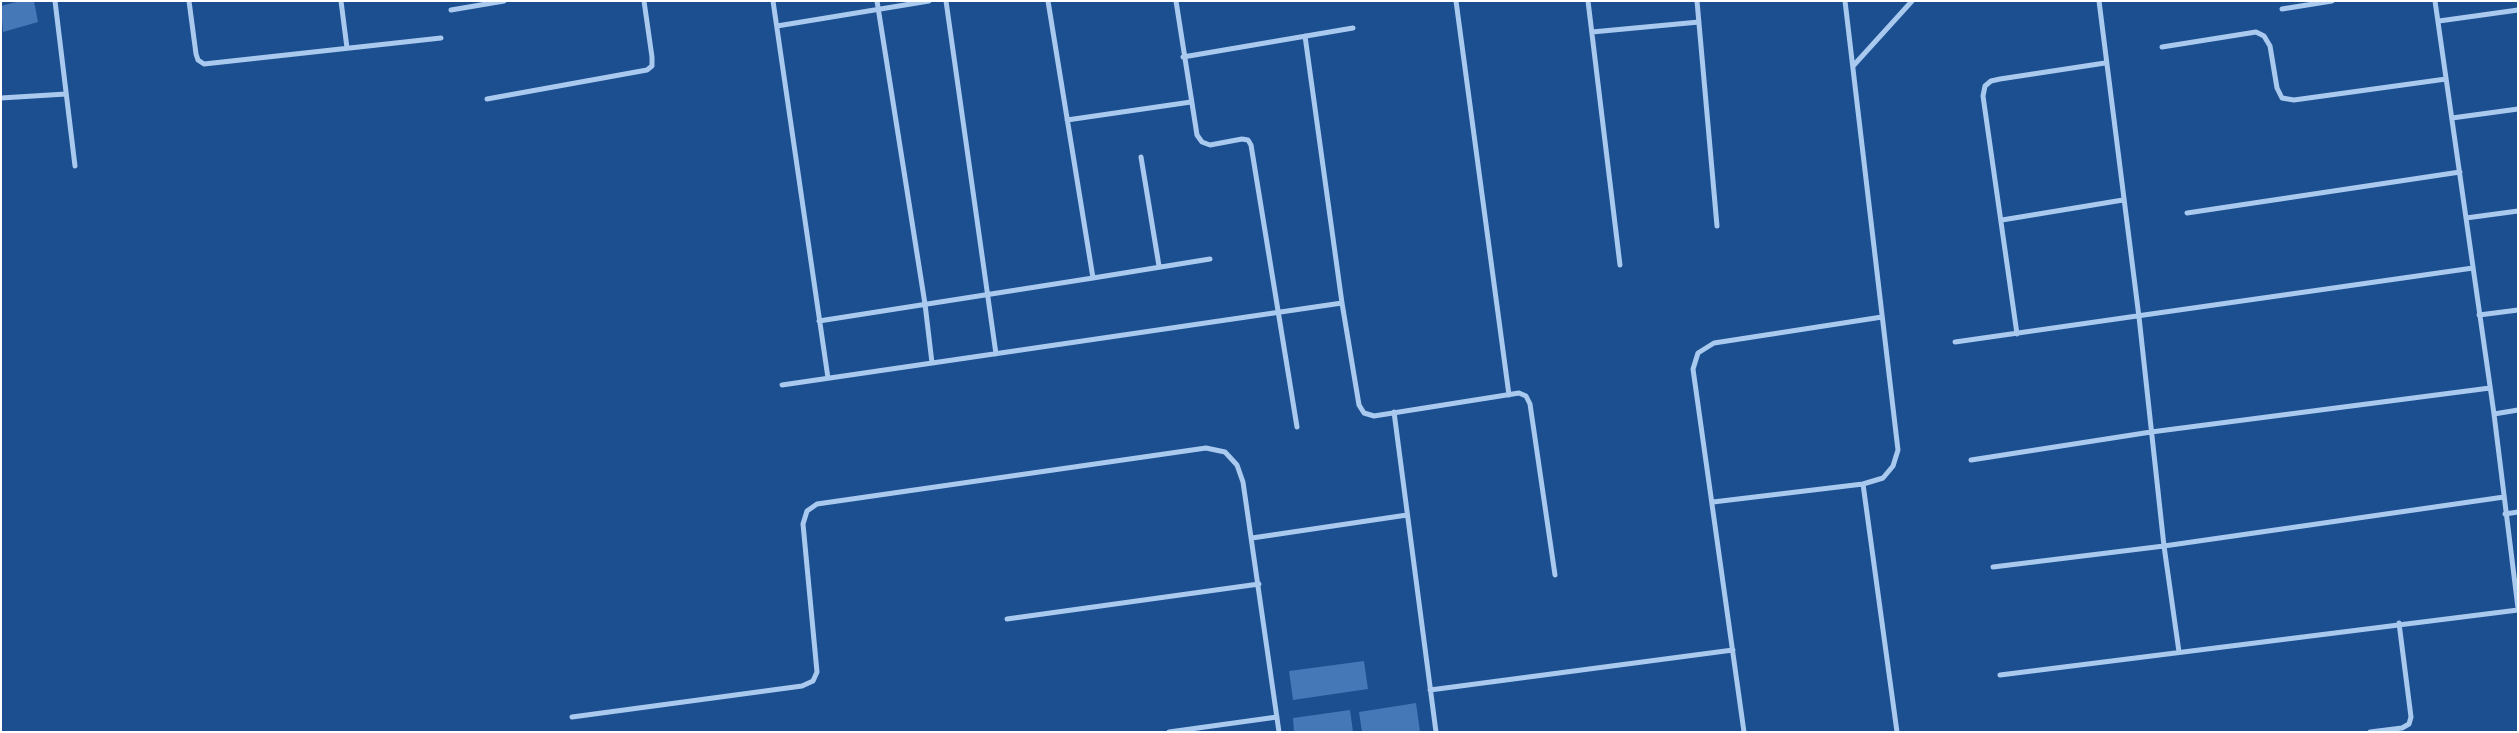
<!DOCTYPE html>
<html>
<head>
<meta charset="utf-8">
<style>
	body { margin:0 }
	#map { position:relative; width:2519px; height:733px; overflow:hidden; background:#1b4f8f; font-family:"Titillium Web",sans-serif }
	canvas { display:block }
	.frame { position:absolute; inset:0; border:2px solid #fff; pointer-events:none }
</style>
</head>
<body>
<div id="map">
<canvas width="2519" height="733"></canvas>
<div class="frame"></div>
</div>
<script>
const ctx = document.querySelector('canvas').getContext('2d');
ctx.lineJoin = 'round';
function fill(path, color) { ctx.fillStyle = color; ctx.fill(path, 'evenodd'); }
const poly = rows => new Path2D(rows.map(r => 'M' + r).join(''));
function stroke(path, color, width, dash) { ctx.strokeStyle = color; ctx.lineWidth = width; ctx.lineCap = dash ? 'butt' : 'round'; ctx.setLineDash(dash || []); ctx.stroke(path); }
fill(poly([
	[20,1,34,1,38,22,3,32,1,6],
	[1364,661,1368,689,1293,700,1289,671],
	[1416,703,1420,732,1362,732,1359,712],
	[1350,710,1353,732,1294,732,1293,718]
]), '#4478b7');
stroke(poly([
	[55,1,75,166],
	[189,1,196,54,198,60,204,64,441,38],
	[341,1,347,48],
	[773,1,828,378],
	[877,1,925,304,932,363],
	[946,1,996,354],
	[1048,1,1093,278,1210,259],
	[1176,1,1197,135,1202,142,1210,145,1242,139,1248,140,1251,145,1297,427],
	[1456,1,1509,395],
	[1588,1,1620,265],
	[1697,1,1717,226],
	[2099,1,2139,317,2164,546,2179,652],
	[2435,1,2494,414,2518,608],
	[2282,9,2332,1],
	[451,10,504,1],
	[2439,21,2518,10],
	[777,26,929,1],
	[1592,32,1699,22],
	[1305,36,1342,303,1359,405,1364,413,1374,416,1519,393,1526,396,1530,404,1555,575],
	[2162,47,2256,32,2264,36,2270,46,2277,88,2282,98,2294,100,2446,79],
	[1183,57,1353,28],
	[1854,65,1912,1],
	[1,98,66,94],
	[487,99,647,70,652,66,652,57,644,1],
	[2452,118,2518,109],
	[1067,120,1191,102],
	[1141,157,1159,266],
	[2187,213,2460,172],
	[2466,218,2518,211],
	[2002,220,2123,200],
	[2479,315,2518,310],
	[819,321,1093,278],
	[2017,334,1983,96,1985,86,1991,81,2000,79,2105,63],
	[1955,342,2473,268],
	[782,385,1342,303],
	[1394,412,1436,732],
	[2494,414,2518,410],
	[1971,460,2151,432,2490,388],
	[1863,484,1897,732],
	[1713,502,1863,484,1883,478,1893,466,1898,450,1845,1],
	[2505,514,2518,512],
	[1252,538,1407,515],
	[1993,567,2164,546,2504,497],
	[1007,619,1259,584],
	[2000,675,2518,610],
	[1430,690,1733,650],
	[572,717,802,686,813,681,817,672,803,524,807,511,817,504,1206,448,1225,452,1237,465,1243,482,1279,732],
	[1169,732,1277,717],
	[1744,732,1693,369,1698,353,1714,343,1882,317],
	[2370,732,2402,728,2409,724,2411,717,2399,623]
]), '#a9c9ee', 5);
</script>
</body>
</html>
